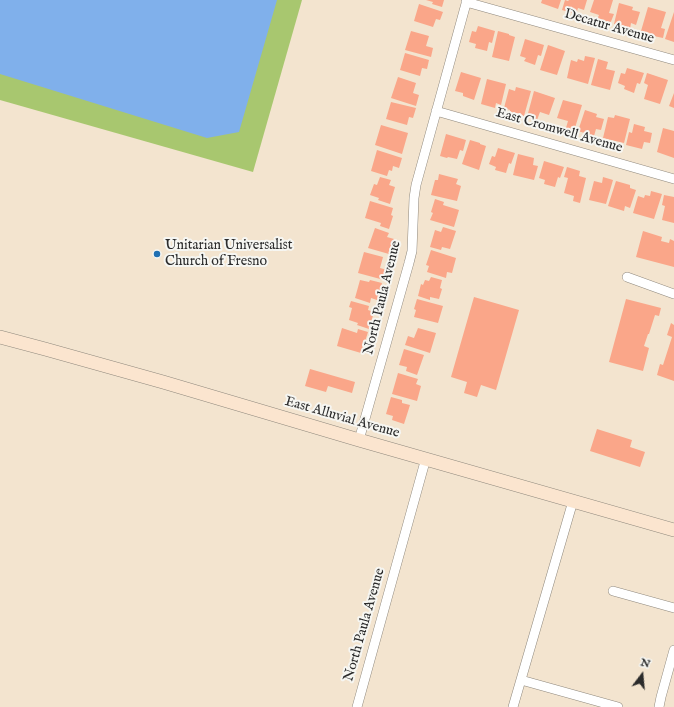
<!DOCTYPE html>
<html>
<head>
<meta charset="utf-8">
<style>
	body { margin:0 }
	#map { position:relative; width:674px; height:707px; overflow:hidden; background:#f3e4cf; font-family:"IM FELL English",serif }
	canvas { display:block }
	.north { position:absolute; left:622px; top:655px; width:40px; height:40px; -webkit-text-stroke:3px #f6f6f2; paint-order:stroke; rotate:16deg; font-size:11px; font-weight:700; line-height:16px; text-align:center; color:#2b2b2b }
	.north::after { content:''; display:block; margin:auto; width:14px; height:18px; background:#2b2b2b; clip-path:polygon(50% 0,100% 100%,50% 72%,0 100%) }
</style>
</head>
<body>
<div id="map">
<canvas width="674" height="707"></canvas>
<div class="north">N</div>
</div>
<script>
const ctx = document.querySelector('canvas').getContext('2d');
ctx.lineJoin = 'round';
function fill(path, color) { ctx.fillStyle = color; ctx.fill(path, 'evenodd'); }
const poly = rows => new Path2D(rows.map(r => 'M' + r).join(''));
function stroke(path, color, width, dash) { ctx.strokeStyle = color; ctx.lineWidth = width; ctx.lineCap = dash ? 'butt' : 'round'; ctx.setLineDash(dash || []); ctx.stroke(path); }
function write(font, color, halo, rows, align = 'center') {
  ctx.font = font + ' "IM FELL English",serif'; ctx.lineWidth = 4; ctx.setLineDash([]); ctx.textBaseline = 'middle'; ctx.strokeStyle = halo; ctx.fillStyle = color; for (const [text, x, y, turn = 0] of rows) {
    ctx.save(); ctx.translate(x, y); ctx.rotate((+turn || 0) * Math.PI / 180); ctx.textAlign = isNaN(turn) ? turn : align; if (halo) ctx.strokeText(text, 0, 0); ctx.fillText(text, 0, 0); ctx.restore();
  }
}
fill(poly([
	[0,0,302,0,253,172,0,100]
]), '#a8c76f');
fill(poly([
	[0,0,277,0,239,132,207,138,0,74]
]), '#80b0eb');
fill(poly([
	[426,0,444,0,442,7,432,4,433,2],
	[542,0,561,0,558,9,541,3],
	[565,0,568,1,569,0,587,0,584,10,578,8,576,14,562,10],
	[594,0,613,0,609,13,614,14,610,24,597,20,599,15,590,12],
	[619,3,633,7,632,10,640,12,636,25,631,23,630,29,614,24],
	[419,4,443,12,440,20,436,19,433,27,414,21],
	[648,7,666,12,661,28,665,29,663,38,649,35,650,33,641,31],
	[674,12,674,42,665,39],
	[478,26,495,31,492,43,489,42,487,51,475,48,476,44,469,42,472,31,476,32],
	[411,31,429,36,426,46,433,48,431,57,405,50],
	[498,31,509,34,509,35,515,37,509,61,492,57],
	[525,39,544,45,541,56,538,55,535,65,524,61,526,58,520,56],
	[548,45,565,51,557,75,540,70],
	[405,53,429,60,427,69,422,68,420,76,400,70],
	[585,56,595,58,588,84,567,78,571,60,577,62,578,59,584,61],
	[598,59,608,62,606,69,615,71,610,90,591,85],
	[627,68,644,73,640,84,637,83,634,93,624,89,625,86,618,83,621,73,625,74],
	[461,72,481,78,474,100,463,96,463,93,455,91],
	[647,73,668,80,660,104,644,99,648,85,644,83],
	[398,77,416,83,413,93,419,95,416,106,391,98],
	[487,79,506,84,501,105,496,103,495,108,481,104],
	[516,87,531,91,524,116,510,112,510,110,504,108,509,89,515,91],
	[534,91,555,98,549,115,540,112,537,120,527,117],
	[674,93,674,108,669,106],
	[563,100,582,105,574,131,566,128,568,121,557,118],
	[391,102,416,108,413,118,409,117,407,125,386,119],
	[585,110,597,114,596,117,604,119,601,130,596,129,594,136,578,131],
	[615,115,630,119,624,143,603,138,608,117,614,118],
	[634,124,645,127,644,131,652,133,650,143,644,142,642,149,626,145,629,132,632,133],
	[381,125,408,133,402,154,375,145],
	[663,128,674,131,674,158,657,152],
	[446,134,466,140,463,151,460,150,457,159,448,157,447,158,440,156],
	[470,140,480,143,480,144,486,146,479,170,462,164],
	[498,148,515,153,511,164,509,163,506,173,495,170,496,167,489,164,492,156,495,157],
	[377,150,402,158,399,168,393,166,392,171,389,170,387,176,371,171],
	[518,154,534,158,533,165,538,166,534,180,513,175],
	[544,161,564,167,560,178,558,177,555,187,544,184,545,180,539,178],
	[567,167,580,171,579,176,586,178,580,203,573,201,574,196,564,193,568,178,564,177],
	[439,174,458,179,456,184,461,186,457,201,431,195,435,180,438,180],
	[380,177,391,180,389,185,395,187,390,204,378,200,379,198,370,195,374,184,377,185],
	[603,177,613,180,606,204,589,200,594,181,602,183],
	[616,181,630,185,630,188,636,190,630,208,625,206,624,211,608,206],
	[651,191,662,194,654,219,633,213,638,196,644,198,645,195,650,196],
	[664,195,674,197,674,223,662,220,665,206,662,205],
	[435,199,444,202,443,205,459,210,454,227,430,220,433,213,431,212],
	[370,201,393,208,391,215,393,216,389,229,380,226,381,223,365,218],
	[443,227,456,231,450,249,442,247,441,250,430,247,435,230,441,232],
	[375,228,389,233,387,237,394,239,389,254,368,248],
	[643,231,662,237,661,241,669,243,670,239,674,241,674,267,636,257],
	[431,250,456,258,452,273,447,272,446,278,427,272,429,266,426,265],
	[364,252,383,257,380,268,387,270,384,280,358,273],
	[431,277,442,280,440,288,442,289,439,299,430,297,430,300,418,296,421,284,423,285,425,280,429,281],
	[360,280,369,282,370,280,382,283,377,300,371,298,370,303,355,298],
	[474,297,519,310,496,390,481,385,477,397,464,393,467,382,451,377],
	[417,299,443,306,438,323,414,317,416,310,414,309],
	[626,299,661,308,659,316,655,315,649,334,648,334,644,346,649,348,643,371,609,362],
	[351,301,369,306,368,310,374,312,369,329,357,325,358,323,349,320,352,308,349,307],
	[671,323,674,325,674,381,657,375,660,364,663,365,672,337,667,335],
	[342,328,357,333,358,329,368,332,364,345,363,345,361,353,337,346],
	[418,328,436,333,430,353,405,345,408,336,414,338],
	[404,349,424,355,417,375,406,371,407,367,399,365],
	[310,369,355,382,352,393,328,386,326,392,305,386],
	[398,373,418,379,416,384,421,386,417,401,392,394],
	[391,397,402,400,402,403,410,405,404,424,392,420,393,416,386,414],
	[597,429,632,440,630,447,645,452,640,467,590,451]
]), '#faa689');
const street = poly([
	[466,2,674,60],
	[436,111,674,179],
	[627,277,674,294],
	[359,440,409,263,412,251,414,198,416,185,467,0],
	[613,591,674,608],
	[521,680,618,707],
	[357,707,426,458],
	[513,707,573,501],
	[659,707,661,697,674,650]
]);
const secondary = poly([
	[0,337,45,349,163,382,359,440,674,530]
]);
stroke(street, '#8f887d', 10);
stroke(secondary, '#8f887d', 14);
stroke(street, '#fff', 9);
stroke(secondary, '#fbe5cf', 13);
for (const [x, y, r, color] of [
	[157,254,4,"#1f6fb2"]
]) { const dot = new Path2D(); dot.arc(x, y, r, 0, 2 * Math.PI); ctx.fillStyle = color; ctx.fill(dot); stroke(dot, '#f6f6f2', 1.5); }
write('14px', '#2b2b2b', '#f6f6f2', [
	["Decatur Avenue",609,27,16],
	["East Cromwell Avenue",559,131,16],
	["North Paula Avenue",383,298,-76],
	["East Alluvial Avenue",342,418,16],
	["North Paula Avenue",365,625,-74]
]);
write('14px', '#2b2b2b', '#f6f6f2', [
	["Unitarian Universalist",165,246],
	["Church of Fresno",165,262]
], 'left');
</script>
</body>
</html>
